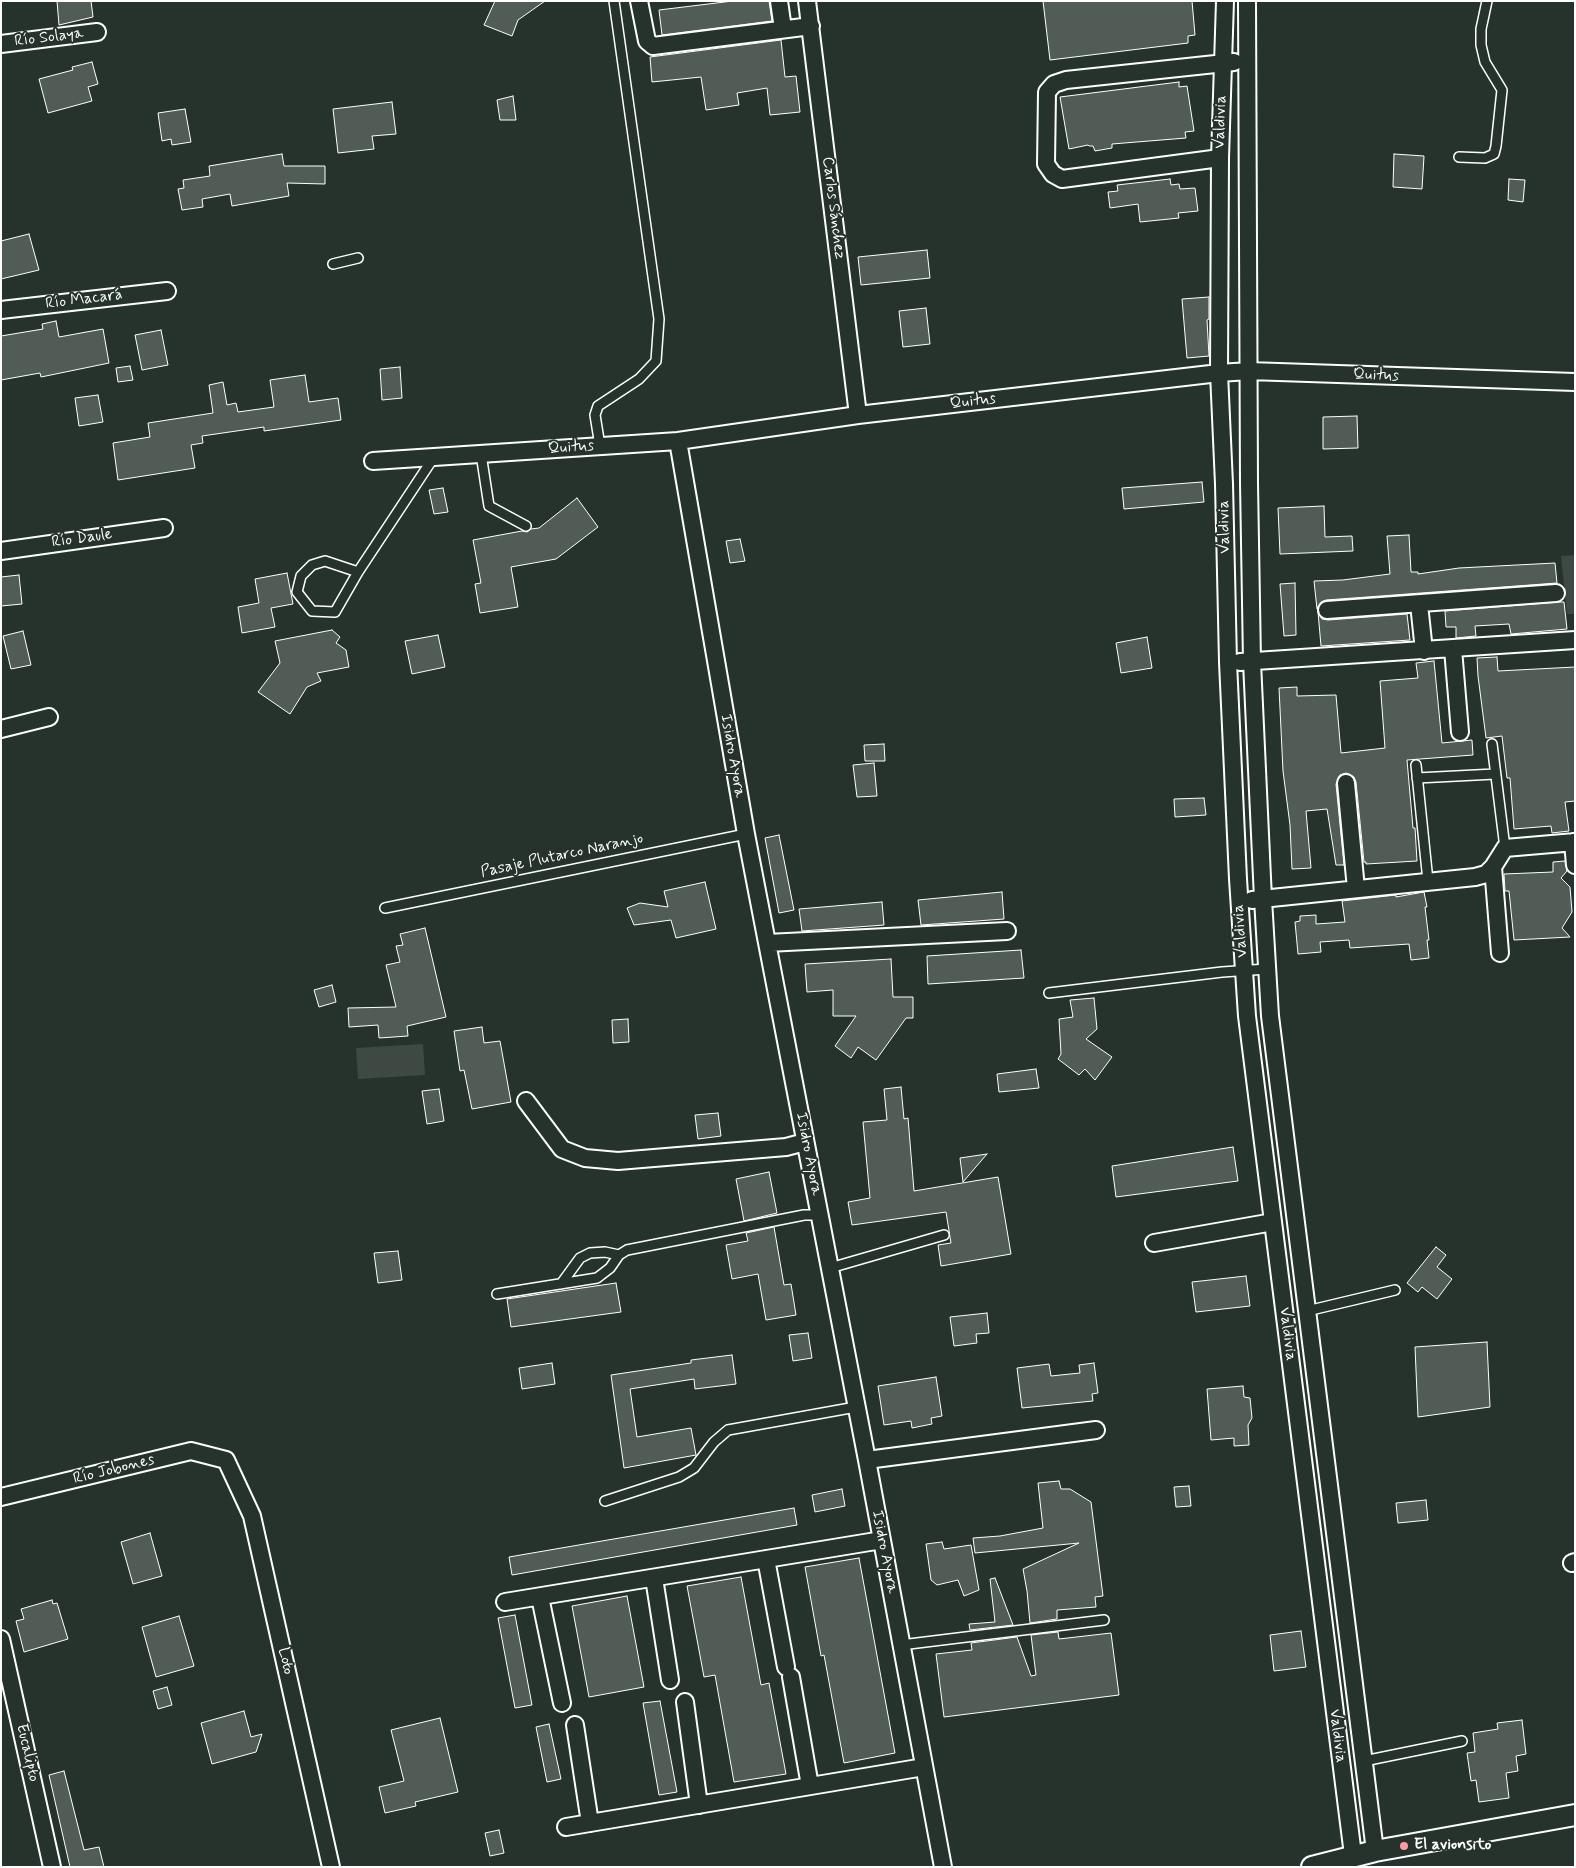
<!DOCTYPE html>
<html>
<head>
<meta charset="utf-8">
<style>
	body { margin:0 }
	#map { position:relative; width:1576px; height:1868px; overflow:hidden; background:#26332d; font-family:Mynerve,sans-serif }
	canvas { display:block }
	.frame { position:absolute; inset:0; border:2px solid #fff; pointer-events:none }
</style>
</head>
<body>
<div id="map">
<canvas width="1576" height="1868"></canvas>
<div class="frame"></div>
</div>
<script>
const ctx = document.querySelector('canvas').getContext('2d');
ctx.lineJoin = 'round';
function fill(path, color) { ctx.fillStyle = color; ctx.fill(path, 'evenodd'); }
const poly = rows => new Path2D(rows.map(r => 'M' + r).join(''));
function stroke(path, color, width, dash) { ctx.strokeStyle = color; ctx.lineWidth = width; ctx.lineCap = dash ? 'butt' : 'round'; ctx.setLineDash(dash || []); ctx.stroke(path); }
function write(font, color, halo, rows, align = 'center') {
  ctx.font = font + ' Mynerve,sans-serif'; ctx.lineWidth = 4; ctx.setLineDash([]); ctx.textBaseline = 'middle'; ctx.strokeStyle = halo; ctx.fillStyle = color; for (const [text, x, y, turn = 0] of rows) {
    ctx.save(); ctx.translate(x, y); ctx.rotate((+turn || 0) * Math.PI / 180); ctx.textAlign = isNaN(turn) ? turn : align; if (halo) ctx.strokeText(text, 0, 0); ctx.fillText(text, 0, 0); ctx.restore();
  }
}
fill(poly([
	[1575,555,1575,614,1567,614,1561,556],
	[423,1044,425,1075,358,1079,356,1048]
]), '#3e4944');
const building = poly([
	[57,1,91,1,93,17,59,25,57,1],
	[495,1,545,1,518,20,512,36,484,25,495,1],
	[733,1,769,1,772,21,662,35,659,10,733,1],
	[1043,1,1192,1,1195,35,1188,36,1188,43,1050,60,1043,1],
	[781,40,785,77,796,76,800,112,770,115,767,88,737,93,739,105,706,110,701,77,652,82,650,57,781,40],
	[92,62,98,84,88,87,92,101,48,113,39,79,73,70,72,67,92,62],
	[1179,82,1179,87,1187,86,1194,131,1185,132,1186,138,1112,144,1112,148,1095,151,1093,146,1089,146,1088,145,1069,149,1060,97,1179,82],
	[513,96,516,120,500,120,497,100,513,96],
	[392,102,396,134,372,136,374,149,338,153,333,109,392,102],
	[185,109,191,142,172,145,171,139,162,141,158,113,185,109],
	[282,154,284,166,325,166,325,184,287,183,289,196,232,206,230,194,202,199,203,207,182,210,178,189,184,188,183,180,210,176,209,166,282,154],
	[1394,154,1424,156,1422,189,1393,187,1394,154],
	[1170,179,1171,185,1179,184,1180,189,1195,188,1198,211,1178,213,1179,218,1140,222,1138,204,1110,208,1108,192,1118,191,1117,185,1170,179],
	[1509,179,1525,180,1523,202,1508,200,1509,179],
	[29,234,39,270,1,279,1,241,29,234],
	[927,250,930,278,861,285,858,257,927,250],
	[1209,297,1209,319,1207,320,1209,356,1187,358,1182,299,1209,297],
	[926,308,930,344,903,347,899,311,926,308],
	[56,321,59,337,103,329,109,363,41,377,40,373,1,380,1,336,43,329,42,324,56,321],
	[161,330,168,365,142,370,135,335,161,330],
	[130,366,133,380,118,382,116,368,130,366],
	[400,367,402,398,382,400,380,369,400,367],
	[305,375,309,402,338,398,341,420,264,431,264,427,202,436,203,443,191,445,195,468,118,480,113,443,150,437,148,423,213,413,209,385,223,382,227,405,236,403,238,412,274,407,270,380,305,375],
	[98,395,103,422,79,426,75,398,98,395],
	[1357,416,1358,448,1323,449,1323,417,1357,416],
	[1202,482,1204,502,1124,509,1122,488,1202,482],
	[443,488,448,512,434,514,429,490,443,488],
	[577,498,598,527,556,559,511,567,518,607,480,613,475,584,481,583,473,540,522,531,527,532,531,529,539,528,577,498],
	[1324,506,1325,537,1352,536,1353,551,1280,554,1278,508,1324,506],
	[1409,535,1411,572,1418,572,1418,574,1459,568,1555,563,1557,583,1326,600,1321,602,1317,609,1314,581,1343,580,1390,574,1387,536,1409,535],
	[740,539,745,561,730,563,726,541,740,539],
	[287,573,293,604,271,608,275,627,242,633,238,607,259,603,255,579,287,573],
	[19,575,22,604,1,606,1,577,19,575],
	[1295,583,1296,635,1284,636,1280,584,1295,583],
	[1559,602,1564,602,1567,629,1511,634,1509,624,1475,626,1476,636,1456,638,1456,627,1446,627,1445,611,1559,602],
	[1318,612,1322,619,1328,620,1407,614,1410,640,1321,646,1318,612],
	[332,630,340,637,336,643,346,650,349,667,317,673,321,681,307,687,290,714,258,692,280,663,275,641,332,630],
	[23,631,31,665,11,669,3,636,23,631],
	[438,635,445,667,412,674,405,641,438,635],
	[1147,637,1152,668,1121,673,1116,643,1147,637],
	[1497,657,1498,671,1575,667,1575,801,1565,802,1569,831,1552,833,1551,826,1514,829,1510,778,1507,778,1502,736,1486,738,1478,676,1477,658,1497,657],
	[1434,661,1442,743,1472,740,1473,755,1407,760,1413,828,1415,828,1417,861,1366,864,1366,862,1364,862,1356,782,1354,777,1346,773,1340,775,1336,784,1344,865,1336,865,1327,809,1306,811,1311,868,1292,869,1290,825,1283,771,1279,688,1297,687,1297,696,1336,695,1341,753,1385,748,1380,681,1418,678,1416,663,1434,661],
	[884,744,885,761,865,761,864,745,884,744],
	[874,763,877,796,857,797,853,765,874,763],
	[1204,798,1206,815,1175,817,1174,799,1204,798],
	[779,835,794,910,779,913,765,838,779,835],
	[1565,861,1567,871,1561,878,1570,887,1572,912,1562,928,1570,937,1514,940,1509,891,1505,891,1504,874,1553,872,1553,862,1565,861],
	[705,882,716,929,676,938,671,920,634,925,627,908,640,903,668,907,664,891,705,882],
	[1002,892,1004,919,921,925,918,900,1002,892],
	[1424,892,1427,907,1425,907,1429,940,1427,940,1429,958,1411,960,1409,944,1350,948,1349,940,1320,942,1321,952,1298,954,1295,922,1300,921,1300,916,1316,915,1316,924,1345,922,1342,901,1396,895,1396,897,1424,892],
	[882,902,884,925,802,931,799,909,882,902],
	[425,928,446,1017,407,1026,408,1036,379,1038,378,1025,349,1027,348,1008,396,1007,386,965,400,962,396,946,403,945,400,934,425,928],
	[1021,950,1024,978,928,984,927,956,1021,950],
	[891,959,893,997,913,997,913,1018,906,1018,876,1060,858,1047,851,1058,835,1046,856,1016,833,1016,833,990,807,992,805,964,891,959],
	[332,985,336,1002,319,1007,314,990,332,985],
	[1094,998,1097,1029,1086,1039,1112,1057,1095,1080,1085,1069,1079,1075,1058,1059,1061,1054,1059,1019,1073,1017,1070,1000,1094,998],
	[628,1019,629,1042,613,1043,612,1020,628,1019],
	[482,1027,484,1043,500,1041,511,1102,472,1109,464,1070,460,1071,454,1031,482,1027],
	[1036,1069,1039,1088,999,1092,997,1074,1036,1069],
	[901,1087,904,1119,908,1118,914,1191,998,1177,1011,1254,941,1266,938,1245,951,1243,946,1212,852,1225,848,1202,870,1198,863,1122,887,1120,884,1089,901,1087],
	[439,1089,444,1121,427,1124,422,1091,439,1089],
	[718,1113,721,1136,698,1139,695,1115,718,1113],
	[1233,1147,1238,1181,1116,1197,1112,1166,1233,1147],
	[987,1154,963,1182,960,1158,987,1154],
	[769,1172,777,1213,744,1221,736,1179,769,1172],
	[774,1227,784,1285,791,1284,796,1315,766,1320,758,1274,732,1279,726,1245,748,1241,746,1233,774,1227],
	[1436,1247,1446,1255,1437,1267,1452,1279,1437,1299,1422,1287,1418,1292,1407,1283,1436,1247],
	[398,1251,402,1280,378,1283,374,1253,398,1251],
	[1246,1276,1250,1306,1196,1312,1192,1282,1246,1276],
	[616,1283,621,1312,511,1327,507,1299,616,1283],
	[987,1313,989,1333,976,1334,977,1343,954,1346,950,1317,987,1313],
	[808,1333,812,1358,793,1361,789,1335,808,1333],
	[1487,1342,1490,1407,1418,1417,1415,1347,1487,1342],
	[732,1355,736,1384,695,1389,694,1379,630,1389,637,1437,691,1428,696,1455,624,1468,611,1375,691,1363,691,1360,732,1355],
	[552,1363,555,1384,522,1389,519,1368,552,1363],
	[1094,1363,1098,1393,1092,1394,1093,1401,1022,1408,1017,1368,1049,1364,1051,1376,1080,1373,1079,1365,1094,1363],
	[936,1377,942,1416,931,1418,932,1424,912,1428,911,1421,884,1425,878,1386,936,1377],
	[1243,1386,1244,1397,1250,1398,1252,1418,1248,1425,1249,1445,1234,1446,1234,1438,1211,1440,1207,1389,1243,1386],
	[1059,1481,1061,1489,1070,1489,1091,1502,1103,1596,1095,1597,1096,1607,1057,1610,1057,1619,1030,1623,1027,1591,1023,1569,1079,1543,975,1553,973,1538,1000,1536,1043,1528,1038,1483,1059,1481],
	[1189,1486,1191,1506,1176,1507,1174,1487,1189,1486],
	[842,1489,845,1506,815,1512,812,1495,842,1489],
	[1426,1500,1428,1520,1398,1523,1396,1503,1426,1500],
	[794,1508,797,1525,512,1575,509,1557,794,1508],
	[150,1533,162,1576,133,1584,121,1542,150,1533],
	[942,1542,944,1549,971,1545,979,1590,964,1596,958,1580,937,1585,931,1580,926,1544,942,1542],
	[859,1558,895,1753,844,1763,824,1655,821,1656,805,1567,859,1558],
	[741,1577,761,1685,769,1683,786,1774,734,1782,715,1675,704,1677,687,1586,741,1577],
	[995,1578,1013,1625,970,1630,969,1624,995,1622,990,1579,995,1578],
	[627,1596,644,1687,589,1697,572,1606,627,1596],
	[52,1600,53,1604,57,1603,68,1639,24,1652,16,1621,24,1619,21,1609,52,1600],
	[515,1615,532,1705,515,1708,498,1618,515,1615],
	[179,1616,194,1666,156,1677,142,1627,179,1616],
	[1301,1631,1306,1667,1274,1671,1270,1635,1301,1631],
	[1058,1632,1059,1639,1111,1633,1119,1695,944,1717,936,1654,972,1650,971,1643,1017,1637,1031,1676,1036,1675,1031,1635,1058,1632],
	[167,1687,172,1705,158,1709,153,1691,167,1687],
	[660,1701,677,1792,659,1795,643,1703,660,1701],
	[244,1711,251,1737,262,1734,256,1752,212,1764,201,1723,244,1711],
	[440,1718,458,1792,415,1802,416,1806,385,1813,379,1787,404,1781,391,1730,440,1718],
	[1522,1720,1526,1754,1516,1756,1518,1771,1506,1773,1509,1798,1479,1802,1476,1780,1471,1781,1467,1753,1475,1752,1473,1733,1498,1729,1497,1723,1522,1720],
	[549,1724,561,1779,547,1782,536,1727,549,1724],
	[64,1771,84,1850,99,1847,104,1867,70,1867,49,1775,64,1771],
	[499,1830,504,1853,490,1856,485,1833,499,1830]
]);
fill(building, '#515c57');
stroke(building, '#fff', 1);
const service = poly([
	[1459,157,1485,158,1494,154,1496,146,1502,90,1485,62,1481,45,1481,29,1487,1],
	[333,264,358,258],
	[600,446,595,415,598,406,639,379,656,361,659,319,614,1],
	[481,454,489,506,526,526],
	[358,572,325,561,312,565,301,576,297,592,312,611,335,612,358,572,434,457],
	[1492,744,1505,848],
	[1416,765,1428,881],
	[1417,778,1495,774],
	[385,908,746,834],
	[1049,993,1222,972,1267,969],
	[830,1268,944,1235],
	[561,1284,580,1258,590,1253,605,1252,619,1255],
	[497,1294,597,1278,610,1268,619,1255,627,1250,804,1215,819,1215],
	[1307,1311,1395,1290],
	[605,1501,679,1477,694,1468,714,1442,728,1430,856,1407],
	[901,1645,1104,1620],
	[1364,1761,1462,1741]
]);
const minor = poly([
	[639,1,647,41,653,46,811,26],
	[779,1,783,29],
	[807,1,858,415],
	[1225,1,1220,158,1219,373,1224,484,1228,662,1238,879,1247,1016,1353,1855],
	[1247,1,1249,483,1252,662,1263,899,1270,1016,1375,1851],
	[1,44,97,32],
	[1220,158,1062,179,1053,174,1046,164,1047,92,1054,84,1066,80,1234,62],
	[1,310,167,291],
	[678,441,746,834,867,1460,943,1867],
	[373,461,678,441,858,415,1219,373,1249,371,1575,382],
	[1,551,164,528],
	[1419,604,1424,651],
	[1327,610,1556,593],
	[1453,649,1460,732],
	[1240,662,1575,640],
	[1,729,49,717],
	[1346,783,1356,889],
	[1573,842,1575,865],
	[1493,867,1500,953],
	[1252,900,1475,877,1486,874,1493,867,1505,848,1575,842],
	[767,943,1007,931],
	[526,1101,562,1149,585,1158,618,1161,786,1147,805,1142],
	[1154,1243,1273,1222],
	[867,1460,1096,1430],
	[1,1497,191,1451,226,1460,252,1516,331,1867],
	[766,1559,786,1667],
	[1572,1563,1575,1562],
	[654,1578,670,1680],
	[540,1597,562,1703],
	[505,1602,882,1540],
	[1,1639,52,1867],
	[791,1677,810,1786],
	[685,1702,699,1805],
	[575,1725,590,1823],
	[566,1827,924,1767]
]);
const tertiary = poly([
	[1312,1867,1375,1851,1575,1815]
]);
stroke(service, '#fff', 12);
stroke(minor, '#fff', 20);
stroke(tertiary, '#fff', 24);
stroke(service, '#26332d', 9);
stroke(minor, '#26332d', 16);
stroke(tertiary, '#26332d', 20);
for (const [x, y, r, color] of [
	[1404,1846,5,"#ff9aa2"]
]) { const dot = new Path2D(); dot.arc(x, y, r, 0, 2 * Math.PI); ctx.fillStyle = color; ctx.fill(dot); stroke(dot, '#26332d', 2); }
write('16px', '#fff', '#26332d', [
	["Río Solaya",49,38,-7],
	["Valdivia",1221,122,-88],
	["Carlos Sánchez",833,208,83],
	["Río Macará",84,300,-7],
	["Quitus",1376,376,2],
	["Quitus",973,402,-7],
	["Quitus",571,448,-4],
	["Valdivia",1225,527,-91],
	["Río Daule",82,539,-8],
	["Isidro Ayora",732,756,80],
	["Pasaje Plutarco Naranjo",562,856,-12],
	["Valdivia",1241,931,-94],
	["Isidro Ayora",808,1154,79],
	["Valdivia",1287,1334,83],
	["Río Jobones",114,1470,-14],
	["Isidro Ayora",884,1552,79],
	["Loto",285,1661,77],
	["Valdivia",1337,1736,83],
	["Eucalipto",27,1753,77]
]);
write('bold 16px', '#fff', '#26332d', [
	["El avionsito",1414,1846]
], 'left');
</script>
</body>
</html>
